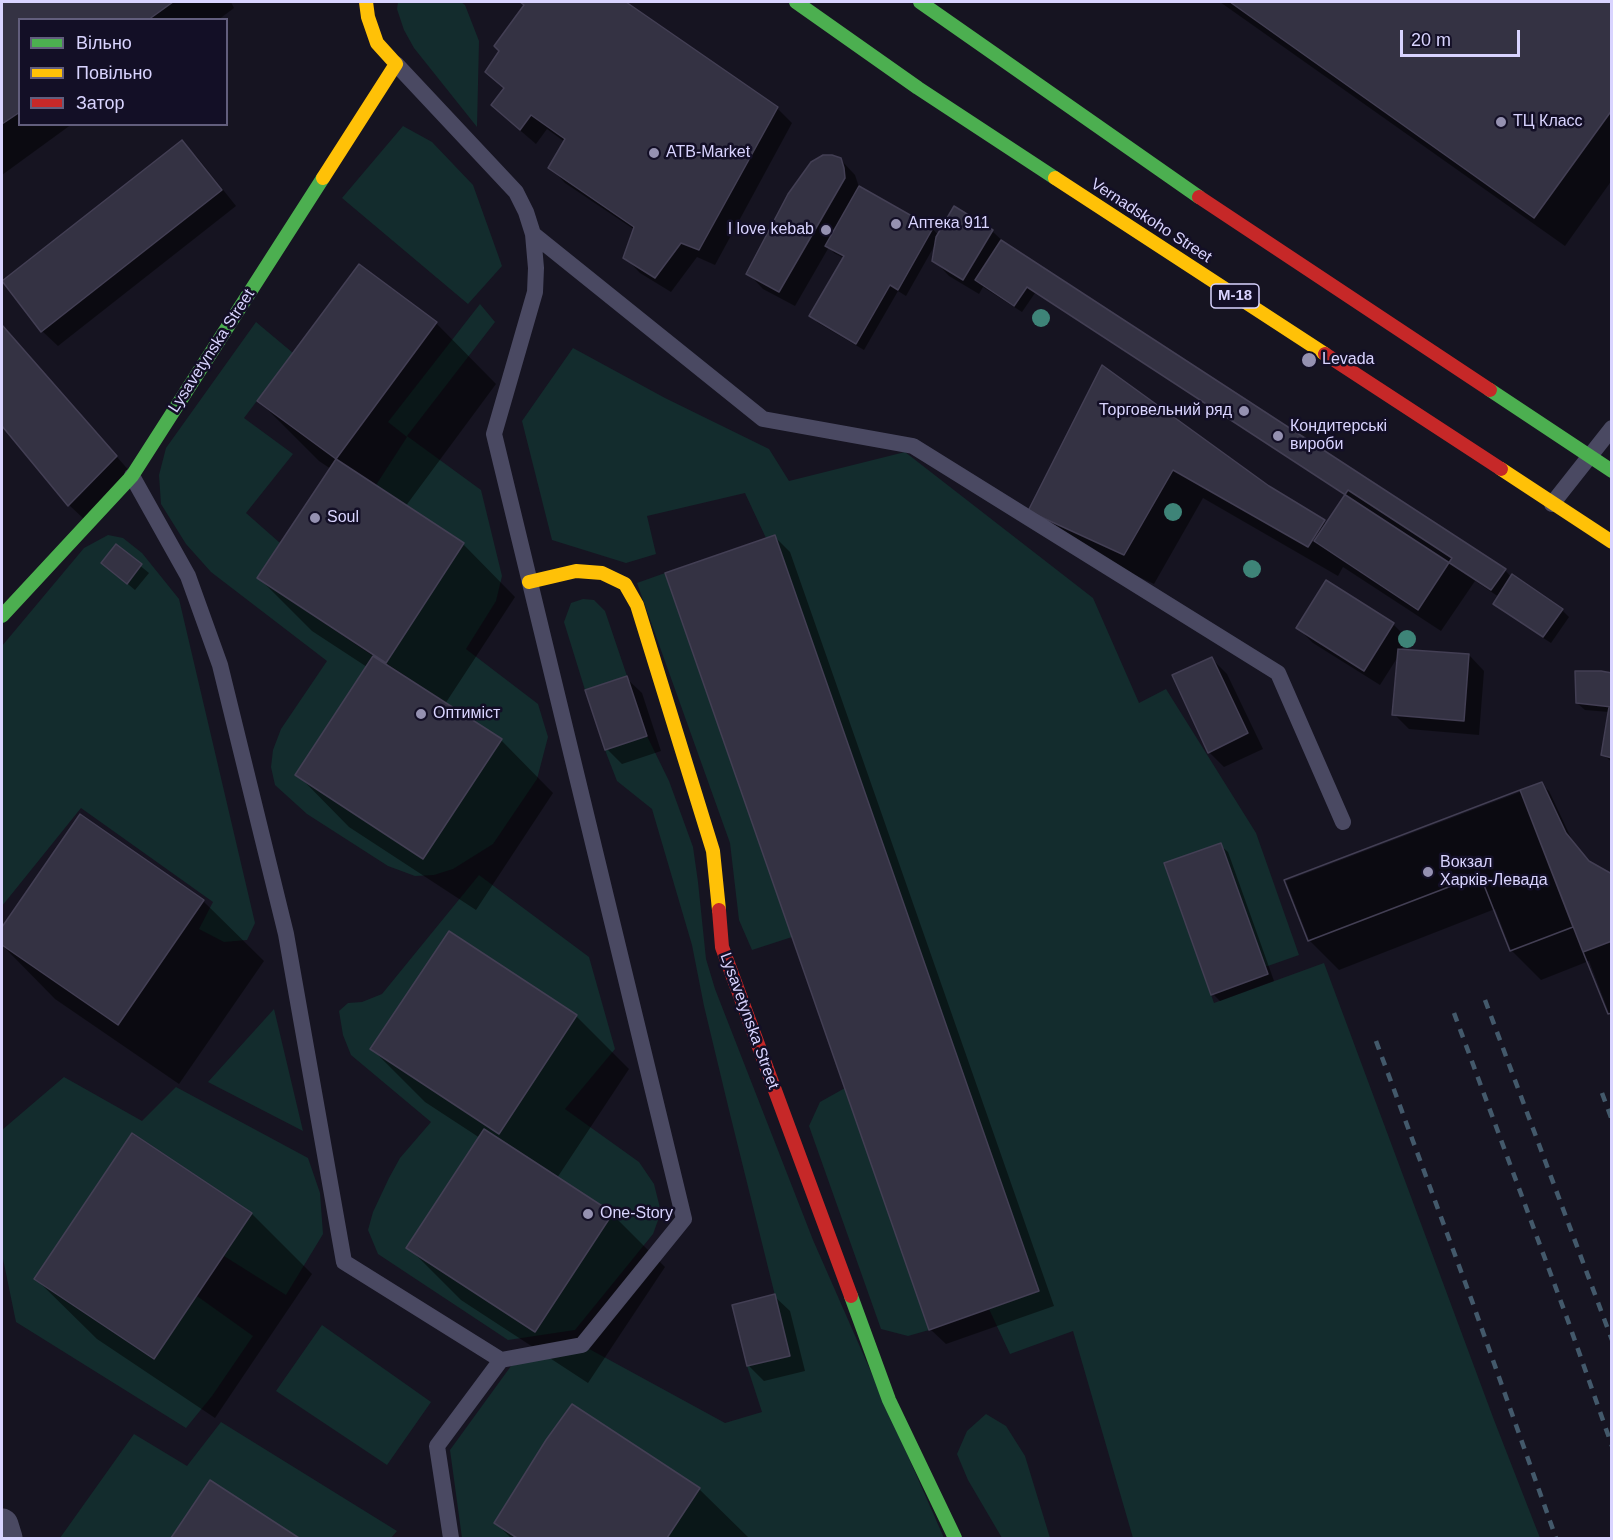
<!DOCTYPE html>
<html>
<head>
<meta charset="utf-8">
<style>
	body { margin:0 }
	#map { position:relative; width:1613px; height:1540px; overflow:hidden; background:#161421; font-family:Arial,sans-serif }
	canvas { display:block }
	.frame { position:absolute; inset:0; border:3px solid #d9d4ff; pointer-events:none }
	.legend { position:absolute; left:18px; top:18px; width:210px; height:108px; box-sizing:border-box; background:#130f26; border:2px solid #625e7d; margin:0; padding:8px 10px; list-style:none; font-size:18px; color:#d9d4ff }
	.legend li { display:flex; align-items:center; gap:12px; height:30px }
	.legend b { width:30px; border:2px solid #625e7d }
	.scale { position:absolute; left:1400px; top:30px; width:120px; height:27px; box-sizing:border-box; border:3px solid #d9d4ff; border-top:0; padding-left:8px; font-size:18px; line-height:21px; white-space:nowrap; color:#d9d4ff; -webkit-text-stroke:4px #130f26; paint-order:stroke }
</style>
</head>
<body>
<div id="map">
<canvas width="1613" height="1540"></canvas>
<div class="frame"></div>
<ul class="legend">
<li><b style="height:8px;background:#4caf50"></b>Вільно</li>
<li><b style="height:8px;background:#ffc107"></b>Повільно</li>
<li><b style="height:8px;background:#c62828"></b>Затор</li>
</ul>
<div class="scale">20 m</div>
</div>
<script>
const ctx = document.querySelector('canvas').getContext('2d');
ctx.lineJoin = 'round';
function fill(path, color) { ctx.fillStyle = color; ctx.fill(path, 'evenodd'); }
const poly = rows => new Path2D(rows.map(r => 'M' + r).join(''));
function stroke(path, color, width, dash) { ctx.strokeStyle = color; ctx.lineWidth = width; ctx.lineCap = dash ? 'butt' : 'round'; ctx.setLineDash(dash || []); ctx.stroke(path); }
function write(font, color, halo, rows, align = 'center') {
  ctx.font = font + ' Arial,sans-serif'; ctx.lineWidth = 5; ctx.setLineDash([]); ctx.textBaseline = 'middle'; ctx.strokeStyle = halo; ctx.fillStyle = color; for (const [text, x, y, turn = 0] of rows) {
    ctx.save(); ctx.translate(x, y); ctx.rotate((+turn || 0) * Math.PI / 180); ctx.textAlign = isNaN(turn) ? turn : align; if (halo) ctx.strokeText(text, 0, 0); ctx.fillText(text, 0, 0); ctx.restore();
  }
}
fill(poly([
	[398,2,461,2,465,5,479,41,477,127,414,48,404,30,397,9],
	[403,126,432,142,473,185,502,266,468,304,342,198],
	[480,304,495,322,407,436,481,490,502,576,496,601,466,649,538,704,548,737,537,779,493,844,453,869,434,875,415,876,388,866,307,814,275,785,271,767,273,750,281,729,327,661,211,572,186,544,161,504,159,475,166,448,256,322,293,353,244,418,293,454,246,513,280,543,257,578,373,656,295,775,423,858,501,739,386,663,376,485,407,437,388,422],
	[573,348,665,398,769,449,789,481,905,452,1093,598,1139,703,1166,689,1256,833,1299,955,1265,967,1164,863,1214,1003,1324,963,1494,1420,1540,1538,1133,1538,1073,1331,1010,1354,989,1309,1039,1291,775,535,766,538,745,493,647,516,656,554,626,563,552,540,522,421],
	[108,535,123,538,142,553,179,599,255,923,247,940,224,942,199,929,213,902,81,808,2,906,2,646,84,548],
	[665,573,792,937,752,950,739,920,730,843,637,583],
	[583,599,594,600,605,611,627,676,585,690,564,622,571,603],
	[647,736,669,781,693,847,698,882,706,959,715,989,813,1240,944,1538,667,1538,700,1488,572,1404,494,1523,517,1538,462,1538,450,1450,511,1366,582,1345,725,1423,762,1412,747,1366,790,1356,729,1110,704,1006,692,945,652,809,617,781,605,750],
	[479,875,589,957,615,1049,565,1109,639,1162,654,1184,661,1212,653,1234,575,1330,508,1340,378,1254,368,1230,373,1212,389,1178,400,1158,431,1122,351,1055,343,1035,339,1011,348,1003,362,1002,382,994],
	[274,1009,303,1131,208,1082],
	[64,1077,142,1121,176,1087,308,1158,320,1193,323,1234,286,1295,224,1256,252,1213,133,1133,35,1279,154,1359,197,1296,253,1336,212,1396,186,1428,16,1322,2,1254,2,1130],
	[845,1088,929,1330,908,1336,881,1329,809,1126,820,1102],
	[322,1325,431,1402,387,1465,276,1391],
	[986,1414,1006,1426,1025,1456,1050,1538,1002,1538,968,1480,957,1454,967,1431],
	[221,1422,397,1531,391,1538,60,1538,134,1434,187,1466]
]), '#132c2d');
fill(poly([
	[2,2,231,2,234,8,218,20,20,20,20,124,72,124,2,175],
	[522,2,624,2,777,108,792,123,715,265,697,257,671,292,640,273,625,257,635,230,565,183,550,167,565,142,547,129,536,144,508,120,493,105,505,89,487,72,526,5],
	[1220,2,1612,2,1612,180,1565,246],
	[182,142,197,157,236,206,58,346,42,331],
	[840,159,855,175,859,187,933,229,938,235,992,231,1007,245,1505,570,1512,578,1562,610,1569,617,1551,643,1502,611,1495,604,1499,597,1475,581,1441,631,1343,567,1338,576,1203,498,1154,584,1059,540,1030,511,1103,367,1268,488,1327,524,1346,496,1035,293,1022,312,983,287,979,294,949,276,934,260,936,243,906,296,898,291,864,350,818,323,811,316,844,258,834,253,829,247,795,306,763,289,748,273],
	[359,266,436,323,496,384,405,507,463,544,515,597,445,704,501,740,553,793,476,910,349,827,297,774,367,667,312,631,259,578,331,469,319,461,259,401],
	[2,325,131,473,85,520,69,505,2,424],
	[775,537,790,552,1054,1306,946,1344,930,1329],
	[116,546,149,573,135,590,103,563],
	[1393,624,1408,639,1401,650,1469,655,1484,671,1479,735,1409,729,1394,714,1399,655,1380,685,1313,643,1298,628],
	[1211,658,1227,674,1263,749,1224,767,1209,752],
	[1612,675,1612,762,1602,754,1609,712,1585,710,1577,703],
	[626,678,642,693,661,751,622,764,607,749],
	[1541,784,1549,791,1573,842,1591,865,1612,876,1612,1016,1609,1013,1589,961,1541,980,1511,950,1495,909,1339,970,1309,940,1286,881],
	[80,816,203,901,264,961,179,1084,55,999,2,945,2,929],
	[1220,845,1228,852,1274,981,1220,1001,1213,994],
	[576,1016,629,1069,557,1178,612,1214,665,1267,588,1383,461,1300,408,1247,480,1138,425,1102,372,1049],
	[133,1135,252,1214,312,1274,215,1418,97,1339,36,1279],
	[774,1296,790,1311,805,1371,764,1381,749,1366],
	[211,1482,297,1538,173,1538],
	[699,1489,749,1538,511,1538,496,1523]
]), '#0007');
const building = poly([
	[2,2,173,2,148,20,20,20,20,112,2,124,2,2],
	[520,2,626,2,778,107,699,250,681,243,655,278,623,258,634,227,548,168,565,139,531,115,520,130,491,105,504,88,485,72,499,51,494,46,524,5,520,2],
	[1230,2,1612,2,1612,110,1534,218,1230,2],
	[182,140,222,190,41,332,2,281,182,140],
	[823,155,832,155,841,158,844,168,845,178,779,292,746,274,788,194,811,162,823,155],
	[859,186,933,228,898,290,890,285,856,344,809,316,844,256,825,246,859,186],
	[954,206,993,230,963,280,932,261,936,237,954,206],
	[1001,240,1506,569,1491,590,1027,287,1014,306,975,280,1001,240],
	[359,264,437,322,336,459,257,401,359,264],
	[2,325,117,456,68,506,2,426,2,325],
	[1102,365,1269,486,1325,520,1308,547,1173,470,1124,555,1028,511,1102,365],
	[336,459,464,543,386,663,257,578,336,459],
	[1348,490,1452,558,1418,610,1314,541,1348,490],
	[775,535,1039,1291,929,1330,665,573,775,535],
	[116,544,142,564,127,584,101,563,116,544],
	[1512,574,1563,609,1543,637,1493,604,1512,574],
	[1326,580,1394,623,1364,671,1296,628,1326,580],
	[1398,649,1469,654,1464,721,1392,715,1398,649],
	[373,656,502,739,423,859,295,775,373,656],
	[1212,657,1248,733,1208,753,1172,675,1212,657],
	[1575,671,1601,671,1612,673,1612,707,1576,703,1575,671],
	[627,676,647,736,605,750,585,690,627,676],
	[1609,707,1612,707,1612,758,1601,755,1609,707],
	[1542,782,1566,833,1589,861,1612,874,1612,941,1583,952,1520,790,1542,782],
	[1520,790,1573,927,1510,951,1480,875,1308,941,1284,880,1520,790],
	[1520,790,1573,927,1510,951,1480,875,1308,941,1284,880,1520,790],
	[80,814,204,900,118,1025,2,945,2,927,80,814],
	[1221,843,1268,974,1211,995,1164,863,1221,843],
	[449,931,577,1015,499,1134,370,1049,449,931],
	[1612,941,1612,1013,1608,1014,1583,952,1612,941],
	[1612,941,1612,1013,1608,1014,1583,952,1612,941],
	[484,1129,613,1213,535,1332,406,1248,484,1129],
	[132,1133,252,1213,154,1359,34,1279,132,1133],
	[775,1294,790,1356,747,1366,732,1305,775,1294],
	[572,1404,700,1488,667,1538,517,1538,494,1523,546,1440,572,1404],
	[210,1480,299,1538,171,1538,210,1480]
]);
fill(building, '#343243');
stroke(building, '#433f54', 1.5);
stroke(poly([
	[533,234,763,419,913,446,1278,673,1343,822],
	[132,476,188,576,220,665,286,934,344,1262,501,1360,582,1345,684,1219,494,434,535,292,536,268,533,234,526,212,516,192,396,64],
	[1552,504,1612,428],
	[451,1538,437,1446,501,1360]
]), '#4a4962', 16);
stroke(poly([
	[2,1525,6,1538]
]), '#4a4962', 33);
stroke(poly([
	[796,2,918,88,1055,178],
	[920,2,1199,197],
	[1490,390,1612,471],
	[2,616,132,476,323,178],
	[851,1296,889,1400,955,1538]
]), '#4caf50', 14);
stroke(poly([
	[323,178,396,64,377,43,368,17,366,2],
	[1055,178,1325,354],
	[1501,469,1612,542],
	[529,582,576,571,602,573,625,584,637,605,713,851,719,910]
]), '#ffc107', 14);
stroke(poly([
	[1199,197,1490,390],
	[1325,354,1501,469],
	[719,910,722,947,851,1296]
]), '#c62828', 14);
stroke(poly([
	[1485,1000,1612,1340],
	[1454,1013,1567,1318,1612,1446],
	[1376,1041,1472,1301,1556,1538],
	[1602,1093,1612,1120]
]), '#43596b', 4.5, [9, 8]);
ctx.fillStyle = '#3e8478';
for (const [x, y] of [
	[1041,318],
	[1173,512],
	[1252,569],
	[1407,639]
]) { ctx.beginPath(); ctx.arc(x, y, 9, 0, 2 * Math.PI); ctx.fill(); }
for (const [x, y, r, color] of [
	[1501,122,6,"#9591b1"],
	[654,153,6,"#9591b1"],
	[896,224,6,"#9591b1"],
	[826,230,6,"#9591b1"],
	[1309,360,8,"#9591b1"],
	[1244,411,6,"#9591b1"],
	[1278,436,6,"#9591b1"],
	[315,518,6,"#9591b1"],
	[421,714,6,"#9591b1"],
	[1428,872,6,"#9591b1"],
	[588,1214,6,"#9591b1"]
]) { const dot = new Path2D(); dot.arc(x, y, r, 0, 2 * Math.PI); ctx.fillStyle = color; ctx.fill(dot); stroke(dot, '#130f26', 2); }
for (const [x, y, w] of [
	[1235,296,48]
]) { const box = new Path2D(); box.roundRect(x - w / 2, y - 12, w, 24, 4.5); ctx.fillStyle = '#130f26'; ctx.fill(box); stroke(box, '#d9d4ff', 1.5); }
write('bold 15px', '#d9d4ff', null, [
	["М-18",1235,296]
]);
write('16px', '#d9d4ff', '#130f26', [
	["ТЦ Класс",1513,122],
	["ATB-Market",666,153],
	["Аптека 911",908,224],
	["I love kebab",814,230,"right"],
	["Levada",1322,360],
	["Торговельний ряд",1232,411,"right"],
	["Кондитерські",1290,427],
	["вироби",1290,445],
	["Soul",327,518],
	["Оптиміст",433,714],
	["Вокзал",1440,863],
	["Харків-Левада",1440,881],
	["One-Story",600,1214]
], 'left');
write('16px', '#d9d4ff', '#130f26', [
	["Vernadskoho Street",1151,221,33],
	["Lysavetynska Street",212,351,-57],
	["Lysavetynska Street",749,1021,70]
]);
</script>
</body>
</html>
